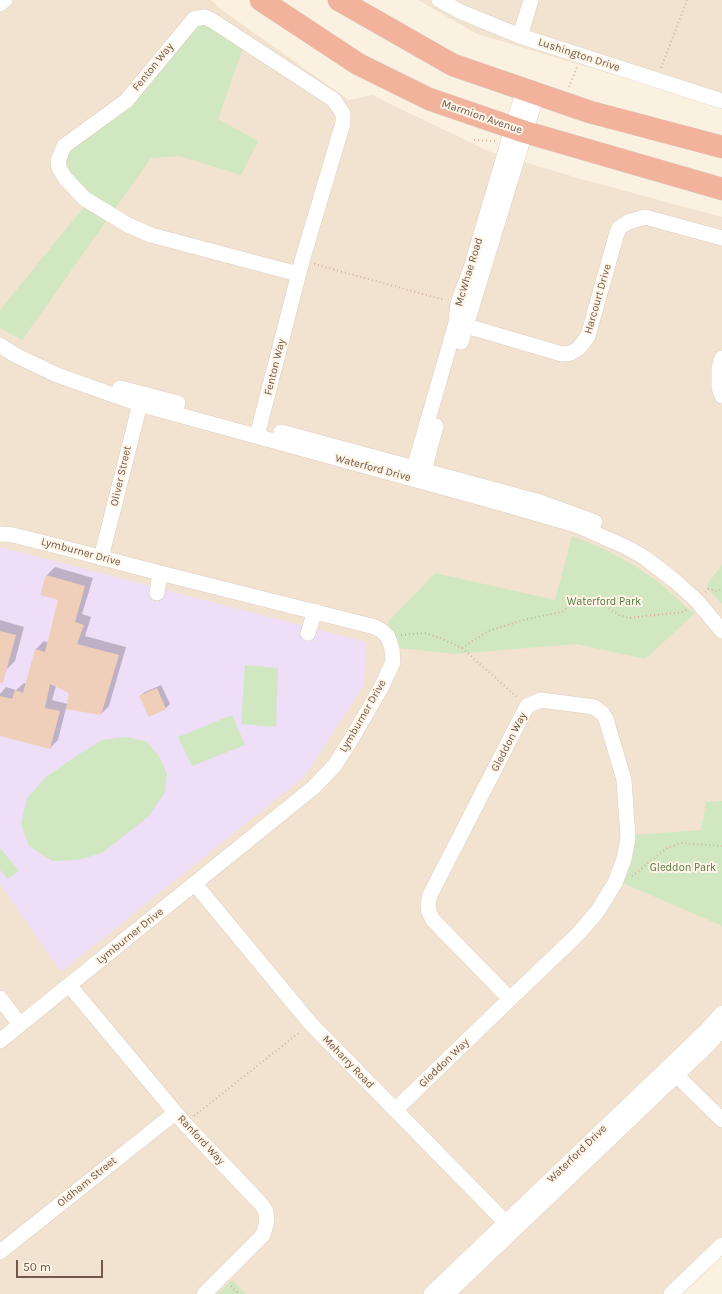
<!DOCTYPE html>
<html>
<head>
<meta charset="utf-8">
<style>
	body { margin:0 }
	#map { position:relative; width:722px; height:1294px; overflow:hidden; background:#fbf1e1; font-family:Karla,sans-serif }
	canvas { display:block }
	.scale { position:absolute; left:16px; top:1260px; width:87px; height:18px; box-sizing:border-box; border:2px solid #71584a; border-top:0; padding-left:5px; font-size:12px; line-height:14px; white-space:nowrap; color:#71584a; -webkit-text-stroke:3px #fef5e7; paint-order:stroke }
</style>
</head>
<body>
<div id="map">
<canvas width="722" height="1294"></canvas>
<div class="scale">50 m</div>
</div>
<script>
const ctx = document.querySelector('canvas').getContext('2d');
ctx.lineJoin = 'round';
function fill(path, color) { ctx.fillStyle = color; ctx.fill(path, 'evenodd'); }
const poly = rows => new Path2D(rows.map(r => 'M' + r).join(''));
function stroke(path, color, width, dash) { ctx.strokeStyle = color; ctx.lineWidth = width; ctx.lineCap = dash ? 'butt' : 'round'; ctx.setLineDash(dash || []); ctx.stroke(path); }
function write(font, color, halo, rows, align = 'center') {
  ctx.font = font + ' Karla,sans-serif'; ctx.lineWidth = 4; ctx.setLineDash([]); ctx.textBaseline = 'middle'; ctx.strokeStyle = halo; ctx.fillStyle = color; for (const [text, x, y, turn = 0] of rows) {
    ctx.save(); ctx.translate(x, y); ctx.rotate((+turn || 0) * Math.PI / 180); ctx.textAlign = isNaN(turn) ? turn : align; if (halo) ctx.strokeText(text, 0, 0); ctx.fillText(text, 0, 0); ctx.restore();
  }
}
fill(poly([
	[0,0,211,0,222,10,349,100,372,95,488,151,581,179,722,217,722,1252,679,1294,0,1294],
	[418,0,722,0,722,107,477,34]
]), '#f2e3d0');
fill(poly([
	[0,547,366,642,364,685,305,776,61,972,0,884]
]), '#eedef7');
fill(poly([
	[199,17,245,42,218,119,258,141,241,175,179,156,151,158,22,340,0,328,0,310,93,196,72,181,66,158,75,137,131,104],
	[572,536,604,549,635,566,661,584,688,609,695,613,645,659,576,644,455,654,399,648,388,622,435,573,555,600],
	[722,565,722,604,706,586],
	[245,665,278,668,276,727,241,724],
	[232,715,245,745,192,766,178,737],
	[125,737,146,741,159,756,167,774,165,792,148,817,102,853,78,860,52,861,29,846,21,824,27,798,46,777,76,756,102,740],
	[722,801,722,926,623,883,630,859,633,835,701,830,706,802],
	[0,848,19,871,8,879,0,870],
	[232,1280,246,1294,217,1294,229,1283]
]), '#d0e7c1');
fill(poly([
	[55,567,93,578,82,614,91,617,85,636,126,647,109,706,101,714,66,708,58,740,50,748,0,735,0,694,6,687,16,690,24,683,27,684,36,649,44,641,49,643,59,599,42,594,47,575],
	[56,686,70,693,68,704,52,700],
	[0,620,24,627,15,661,6,670,0,668],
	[161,685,170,704,166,708,149,715,140,696,145,692]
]), '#0003');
fill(poly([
	[46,575,85,586,75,622,84,625,77,644,119,655,101,715,66,709,69,693,50,684,45,708,60,711,50,749,0,736,0,696,12,699,15,690,23,693,35,649,45,652,58,600,40,595],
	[0,631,16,635,3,683,0,683],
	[157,688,166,709,149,717,139,696]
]), '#efcfba');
const minor = poly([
	[439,0,461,12,520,36,722,101],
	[0,4,5,0],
	[520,36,531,0],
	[456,323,562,354,571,353,579,348,588,336,616,236,619,228,628,222,645,217,722,238],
	[461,342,537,94],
	[0,345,15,355,57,375,139,404,493,501,576,525,626,547,644,557,675,581,697,601,722,631],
	[722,358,719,368,719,387,722,396],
	[120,388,178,403],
	[281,432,540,502,595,522],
	[257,436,302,261,343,123,343,114,334,100,213,21,205,17,194,19,126,101,64,146,58,161,59,168,65,178,85,199,128,225,151,235,298,274],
	[412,475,456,323,458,303,472,265,524,89],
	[422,478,436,426],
	[0,534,13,535,53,545,160,573,375,627,382,631,388,637,392,649,393,662,381,688,352,738,335,765,314,787,0,1041],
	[101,558,142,396],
	[157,593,160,573],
	[308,633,315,611],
	[195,884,310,1023,513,1230],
	[69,985,185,1124,262,1205,266,1212,267,1221,263,1235,204,1294],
	[0,998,20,1025],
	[670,1069,722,1120],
	[395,1110,510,999,577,935,597,912,615,883,624,859,628,838,624,780,606,719,603,714,594,707,541,700,527,706,430,895,428,904,429,912,433,920,510,999],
	[0,1252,175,1113],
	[431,1294,706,1031,722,1013],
	[447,1294,708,1045,722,1029],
	[671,1294,722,1245]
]);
const highway = poly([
	[261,0,358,64,429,99,525,132,722,189],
	[339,0,453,65,590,112,722,147]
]);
stroke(minor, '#decdbe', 16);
stroke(highway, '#dad4d0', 23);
stroke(poly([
	[661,68,687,0],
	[569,87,577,67],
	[474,140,495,141],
	[314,264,445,300],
	[705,592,708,589,717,591,722,589],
	[401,635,425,633,440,638,462,648,488,631,527,619,562,612,573,603,580,600,599,602,619,615,629,618,683,612,688,609],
	[462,648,518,698],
	[632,876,667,848,681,843,722,846],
	[194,1116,300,1032],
	[231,1286,239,1294]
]), '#d3b39e', 2, [1, 3]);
stroke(minor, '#fff', 15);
stroke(highway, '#f2b29b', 22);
write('11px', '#71584a', '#fef5e7', [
	["Lushington Drive",579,55,18],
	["Fenton Way",153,67,-51],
	["Marmion Avenue",482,117,19],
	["McWhae Road",469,272,-73],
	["Harcourt Drive",598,299,-74],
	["Fenton Way",275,367,-76],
	["Waterford Drive",373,468,15],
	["Oliver Street",121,476,-77],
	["Lymburner Drive",81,552,15],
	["Lymburner Drive",363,716,-60],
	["Gleddon Way",509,742,-63],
	["Lymburner Drive",130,936,-39],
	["Meharry Road",348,1062,46],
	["Gleddon Way",444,1063,-44],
	["Ranford Way",201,1140,47],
	["Waterford Drive",577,1154,-44],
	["Oldham Street",87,1182,-39]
]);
write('11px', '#557b45', '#fef5e7', [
	["Waterford Park",604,602],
	["Gleddon Park",683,868]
]);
</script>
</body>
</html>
